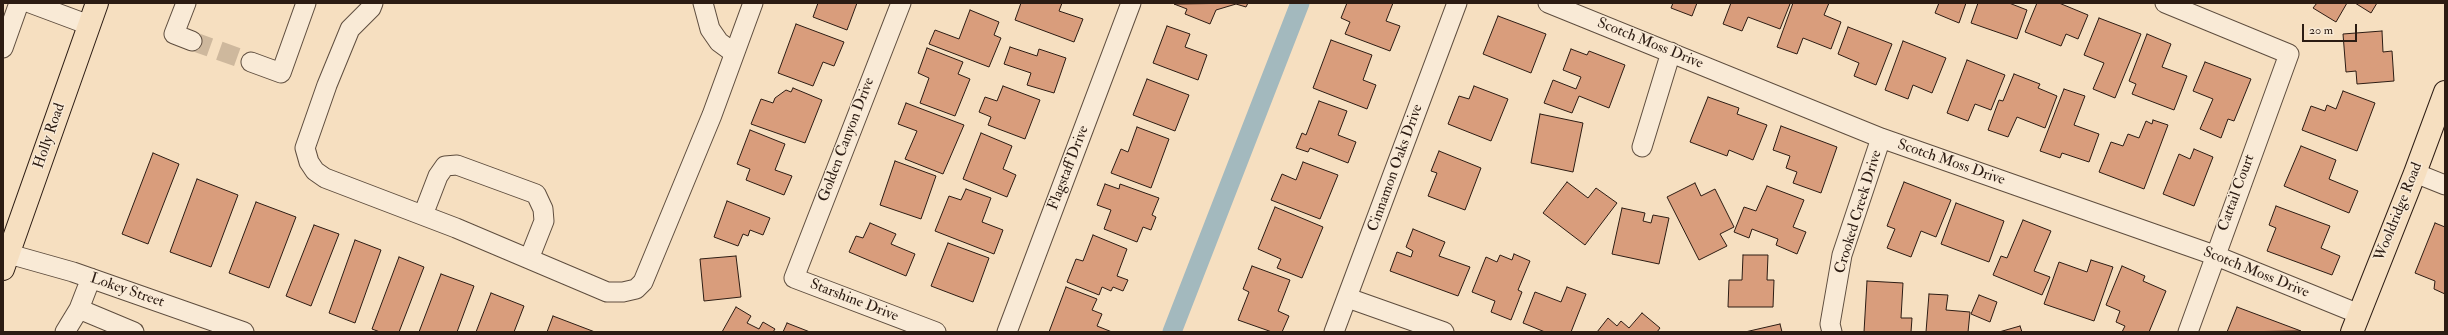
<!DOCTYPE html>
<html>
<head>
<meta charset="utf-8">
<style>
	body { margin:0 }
	#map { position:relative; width:2448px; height:335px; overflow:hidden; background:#f6dfc0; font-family:"IM FELL Double Pica",serif }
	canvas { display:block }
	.frame { position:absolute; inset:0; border:4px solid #2c1c13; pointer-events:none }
	.scale { position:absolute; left:2302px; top:24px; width:55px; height:18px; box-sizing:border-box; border:2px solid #2c1c13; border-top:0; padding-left:5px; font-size:12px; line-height:14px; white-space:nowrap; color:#2c1c13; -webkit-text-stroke:3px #f9ead6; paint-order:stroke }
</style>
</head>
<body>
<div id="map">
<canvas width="2448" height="335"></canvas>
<div class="frame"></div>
<div class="scale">20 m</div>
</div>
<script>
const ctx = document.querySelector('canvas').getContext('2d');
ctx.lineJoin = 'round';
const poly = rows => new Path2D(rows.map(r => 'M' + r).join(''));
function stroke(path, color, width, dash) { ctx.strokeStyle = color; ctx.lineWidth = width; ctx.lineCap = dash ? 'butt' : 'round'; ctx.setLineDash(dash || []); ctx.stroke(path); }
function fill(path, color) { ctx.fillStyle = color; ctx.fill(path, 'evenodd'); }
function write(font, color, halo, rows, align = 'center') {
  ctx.font = font + ' "IM FELL Double Pica",serif'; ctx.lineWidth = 3; ctx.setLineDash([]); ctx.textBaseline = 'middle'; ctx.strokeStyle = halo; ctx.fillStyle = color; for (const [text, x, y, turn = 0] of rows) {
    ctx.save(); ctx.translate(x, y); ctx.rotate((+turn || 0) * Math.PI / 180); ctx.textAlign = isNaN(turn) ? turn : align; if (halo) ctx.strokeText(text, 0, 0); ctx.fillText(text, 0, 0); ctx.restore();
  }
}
stroke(poly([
	[1172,332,1300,3]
]), '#a3b9be', 19);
const building = poly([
	[818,3,857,3,847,30,813,17,818,3],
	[1021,3,1062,3,1059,11,1083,19,1074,42,1015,20,1021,3],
	[1248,3,1246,7,1236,4,1216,10,1210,24,1185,14,1187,9,1174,4,1248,3],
	[1347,3,1393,3,1386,21,1400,26,1390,51,1345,34,1350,22,1341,18,1347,3],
	[1673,3,1697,3,1692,16,1671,8,1673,3],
	[1731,3,1788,3,1790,4,1780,29,1748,17,1742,31,1723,24,1731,3],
	[1793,3,1829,3,1824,15,1841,22,1831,49,1803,38,1797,54,1777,47,1793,3],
	[1939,3,1966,3,1959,23,1935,13,1939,3],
	[1978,3,2009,3,2027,10,2017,39,1971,23,1978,3],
	[2037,3,2059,3,2088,15,2078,39,2066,34,2061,46,2025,32,2037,3],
	[2317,3,2347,3,2336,22,2313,8,2317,3],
	[2355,3,2377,3,2371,13,2355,3],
	[970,10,999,22,994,35,1001,38,989,67,929,44,935,30,959,39,970,10],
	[1498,16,1546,34,1531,73,1483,54,1498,16],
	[2099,18,2141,34,2115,98,2093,89,2104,63,2084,55,2099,18],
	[796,24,844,42,834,66,823,62,813,86,778,73,796,24],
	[1167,26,1190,34,1185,47,1207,55,1198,80,1153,63,1167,26],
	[1848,27,1892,44,1876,85,1854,76,1859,63,1838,54,1848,27],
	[2382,31,2383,52,2392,51,2394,81,2357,84,2356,71,2346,72,2343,34,2382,31],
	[2147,34,2171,44,2162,67,2187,76,2174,110,2132,94,2136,84,2129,81,2147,34],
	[1331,40,1372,55,1363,80,1376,85,1367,109,1313,88,1331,40],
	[1903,41,1946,58,1932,93,1913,85,1908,99,1885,90,1903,41],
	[1010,47,1037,56,1039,49,1066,58,1054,93,1027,85,1031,73,1004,64,1010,47],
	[927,48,963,62,958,74,970,79,955,116,920,103,929,78,918,73,927,48],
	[1571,49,1587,55,1589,51,1625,65,1609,108,1579,96,1572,113,1544,103,1553,80,1576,89,1581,77,1563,70,1571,49],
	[1967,60,2005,75,1991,110,1975,104,1968,121,1947,113,1967,60],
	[2205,62,2251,79,2234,121,2228,119,2221,138,2200,129,2213,99,2193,91,2205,62],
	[2014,74,2040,84,2038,88,2057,96,2045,128,2017,117,2008,137,1988,130,1999,100,2003,101,2014,74],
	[1147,79,1189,95,1175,131,1133,115,1147,79],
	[1003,86,1040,100,1025,139,988,125,991,117,979,112,985,97,997,101,1003,86],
	[1474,86,1508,99,1491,141,1448,124,1459,96,1469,99,1474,86],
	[793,88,822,100,805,143,751,124,761,99,773,103,775,98,786,90,791,92,793,88],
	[2064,89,2085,96,2074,125,2099,134,2089,162,2062,153,2060,158,2040,151,2064,89],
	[2343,91,2375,103,2357,151,2302,130,2311,106,2325,111,2327,105,2336,109,2343,91],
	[1708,97,1739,108,1737,114,1767,125,1753,160,1729,150,1727,156,1690,142,1708,97],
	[1319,101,1347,111,1338,135,1356,142,1348,163,1310,148,1308,152,1296,148,1302,133,1306,135,1319,101],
	[906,103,964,125,943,174,905,159,917,131,898,124,906,103],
	[1540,114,1583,123,1573,172,1531,163,1540,114],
	[2153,120,2168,125,2144,189,2099,172,2111,142,2123,146,2128,134,2139,138,2146,121,2152,124,2153,120],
	[1781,126,1837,147,1821,193,1793,183,1797,172,1786,168,1790,156,1773,150,1781,126],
	[1137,127,1169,139,1151,188,1111,173,1121,149,1128,152,1137,127],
	[750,130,785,144,775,170,792,176,784,195,746,180,750,169,737,164,750,130],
	[981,133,1012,146,1003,169,1016,175,1007,197,963,179,981,133],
	[2301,146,2336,160,2329,179,2358,191,2349,213,2284,186,2301,146],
	[2194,149,2213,157,2194,206,2163,194,2179,154,2190,159,2194,149],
	[1439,151,1481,168,1465,210,1428,196,1437,173,1431,171,1439,151],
	[153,153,179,164,148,244,122,234,153,153],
	[895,161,936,176,921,219,880,205,895,161],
	[1303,162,1338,175,1320,219,1271,200,1282,174,1296,180,1303,162],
	[197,179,238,195,211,267,170,252,197,179],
	[1567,182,1588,198,1596,188,1617,203,1585,245,1543,213,1567,182],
	[1904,182,1951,200,1936,237,1921,231,1911,257,1887,248,1895,229,1887,226,1904,182],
	[1695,183,1701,196,1715,189,1734,227,1720,234,1727,246,1699,260,1667,197,1695,183],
	[1105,184,1119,189,1120,184,1159,198,1152,215,1156,217,1151,230,1143,227,1137,242,1104,229,1111,210,1097,205,1105,184],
	[1767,186,1804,200,1793,227,1806,232,1797,254,1776,245,1778,239,1752,229,1749,238,1734,232,1744,207,1756,211,1767,186],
	[966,189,991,198,982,222,1003,230,994,254,935,231,949,196,961,200,966,189],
	[727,201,770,218,763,235,750,230,748,236,743,234,738,246,714,237,727,201],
	[256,202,296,217,269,288,229,273,256,202],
	[1956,203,2004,221,1989,262,1941,244,1956,203],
	[2276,206,2330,226,2321,248,2340,256,2332,275,2267,251,2276,228,2269,225,2276,206],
	[1275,207,1323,227,1302,278,1277,268,1281,259,1258,249,1275,207],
	[1622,208,1645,213,1643,221,1651,223,1653,215,1669,218,1659,264,1612,254,1622,208],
	[2023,220,2051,231,2034,271,2050,277,2042,295,1993,275,2001,256,2007,258,2023,220],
	[870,223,896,234,891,244,915,254,906,276,849,252,856,236,863,238,870,223],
	[2435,223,2445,227,2445,294,2434,289,2435,281,2415,273,2435,223],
	[314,225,339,234,311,306,286,296,314,225],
	[1413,229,1445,242,1439,256,1470,267,1458,296,1390,271,1397,252,1411,257,1413,251,1406,247,1413,229],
	[1093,235,1127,249,1117,276,1128,280,1123,291,1113,287,1111,291,1102,287,1099,295,1067,282,1076,259,1083,261,1093,235],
	[355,240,381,250,355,323,329,313,355,240],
	[948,243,989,258,973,302,931,286,948,243],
	[1514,254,1530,261,1518,290,1522,292,1511,320,1491,312,1495,301,1472,292,1486,257,1497,262,1500,255,1512,260,1514,254],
	[1743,255,1768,255,1767,280,1774,280,1773,307,1728,307,1729,280,1742,280,1743,255],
	[736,256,741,297,704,301,700,259,736,256],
	[399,257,424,267,399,332,380,332,372,329,399,257],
	[2091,260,2113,267,2094,321,2044,304,2059,262,2087,272,2091,260],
	[1252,266,1290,280,1278,311,1289,316,1282,332,1272,332,1238,320,1249,292,1243,289,1252,266],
	[2122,266,2145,276,2143,281,2166,291,2149,332,2122,332,2125,326,2116,322,2120,311,2106,305,2122,266],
	[441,274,474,286,457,332,419,332,441,274],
	[1867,281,1903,283,1901,318,1912,318,1911,332,1864,332,1867,281],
	[1066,287,1097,299,1092,310,1102,314,1097,326,1112,332,1049,332,1066,287],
	[1567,287,1586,294,1571,332,1545,332,1523,323,1535,292,1561,302,1567,287],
	[491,293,524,306,514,332,476,332,491,293],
	[1929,294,1948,295,1946,310,1970,312,1968,332,1926,332,1929,294],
	[1979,295,1997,302,1990,322,1971,314,1979,295],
	[736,307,751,316,747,323,759,329,763,322,775,329,773,332,722,332,736,307],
	[2237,307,2301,331,2227,332,2237,307],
	[1642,313,1660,328,1657,332,1597,332,1608,318,1617,326,1621,321,1629,328,1642,313],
	[553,316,595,332,547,332,553,316],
	[787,323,810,332,783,332,787,323],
	[1780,324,1782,332,1745,332,1780,324],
	[2020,326,2022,332,1999,332,2020,326]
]);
fill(building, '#d99d7c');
stroke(building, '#2c1c13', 1);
stroke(poly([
	[192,41,251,62]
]), '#ceb89d', 19, [19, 10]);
const minor = poly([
	[30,3,89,25],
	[186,3,174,34,192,41],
	[373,3,371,8,350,29,327,85,305,148,309,162,315,171,325,178,456,228,607,292,623,292,636,289,643,282,712,115,753,3],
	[703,3,710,29,719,42,734,53],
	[901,3,794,278,936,332],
	[1548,3,1881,138,2214,255,2359,314],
	[2165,3,2289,54,2188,332],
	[3,48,19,3],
	[251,62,281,73,306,3],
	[1642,147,1671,52],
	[2415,173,2445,185],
	[423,215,438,176,445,166,457,165,536,194,543,209,544,221,529,259],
	[9,254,73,272,244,332],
	[1348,298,1444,332],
	[79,309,134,332],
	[65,332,79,309,91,278],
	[1007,332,1131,3],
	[1334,332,1457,3],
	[1832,332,1830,324,1842,255,1881,138]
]);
const major = poly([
	[3,269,97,3],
	[2352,332,2415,173,2445,92]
]);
stroke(minor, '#5e4d3e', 21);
stroke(major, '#2c1c13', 24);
stroke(minor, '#f9ead6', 19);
stroke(major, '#f6dfc0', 22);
write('15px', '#2c1c13', '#f9ead6', [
	["Scotch Moss Drive",1650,44,22],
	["Holly Road",50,136,-71],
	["Golden Canyon Drive",847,140,-69],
	["Scotch Moss Drive",1951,163,19],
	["Flagstaff Drive",1069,168,-69],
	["Cinnamon Oaks Drive",1396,168,-70],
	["Cattail Court",2237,193,-70],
	["Crooked Creek Drive",1859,212,-73],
	["Wooldridge Road",2399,212,-68],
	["Scotch Moss Drive",2256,273,22],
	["Lokey Street",127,291,19],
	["Starshine Drive",854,301,21]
]);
</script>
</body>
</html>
